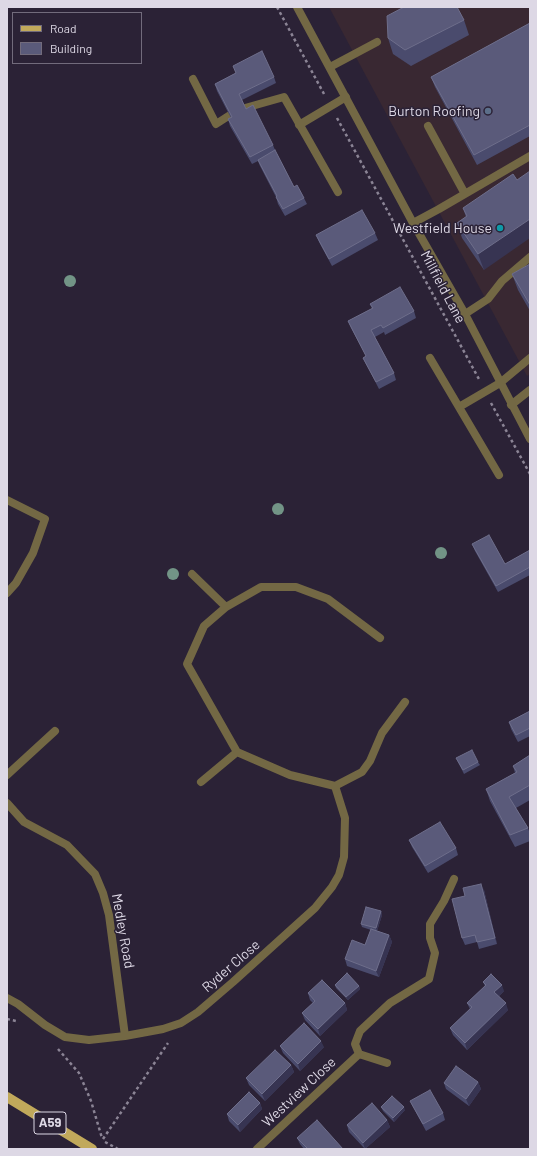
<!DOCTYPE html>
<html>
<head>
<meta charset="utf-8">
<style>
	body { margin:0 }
	#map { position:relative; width:537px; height:1156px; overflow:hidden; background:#2b2236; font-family:Barlow,sans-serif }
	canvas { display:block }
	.frame { position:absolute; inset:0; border:8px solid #ddd8e5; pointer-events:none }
	.legend { position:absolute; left:12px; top:12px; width:130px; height:52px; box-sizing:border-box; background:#2b2236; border:1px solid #726b7c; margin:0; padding:5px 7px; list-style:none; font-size:12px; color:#ddd8e5 }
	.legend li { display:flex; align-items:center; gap:8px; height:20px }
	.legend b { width:20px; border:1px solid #726b7c }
</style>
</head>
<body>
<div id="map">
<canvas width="537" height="1156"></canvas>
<div class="frame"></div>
<ul class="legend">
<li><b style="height:5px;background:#c1a95b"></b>Road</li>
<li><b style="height:11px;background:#5a5a7a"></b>Building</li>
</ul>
</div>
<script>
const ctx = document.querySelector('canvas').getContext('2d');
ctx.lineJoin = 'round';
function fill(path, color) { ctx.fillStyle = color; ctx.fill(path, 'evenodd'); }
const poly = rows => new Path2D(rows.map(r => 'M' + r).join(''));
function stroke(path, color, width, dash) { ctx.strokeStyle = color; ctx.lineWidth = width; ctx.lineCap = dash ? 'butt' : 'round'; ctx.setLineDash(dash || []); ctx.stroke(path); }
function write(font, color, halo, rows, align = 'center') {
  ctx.font = font + ' Barlow,sans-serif'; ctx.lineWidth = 3; ctx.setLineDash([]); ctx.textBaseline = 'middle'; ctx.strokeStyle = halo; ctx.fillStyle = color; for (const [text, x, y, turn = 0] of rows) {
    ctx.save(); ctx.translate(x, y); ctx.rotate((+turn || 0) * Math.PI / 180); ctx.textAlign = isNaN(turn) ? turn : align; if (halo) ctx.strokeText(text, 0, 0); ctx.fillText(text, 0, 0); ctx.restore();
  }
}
fill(poly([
	[329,7,530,7,530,374,527,376]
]), '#392832');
stroke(poly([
	[277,7,324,94],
	[337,118,480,381],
	[491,403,530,474],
	[7,1019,16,1021],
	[58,1049,79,1073,91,1101,102,1138],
	[103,1139,168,1043],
	[105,1142,118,1149]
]), '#8b8495', 2.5, [3, 3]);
stroke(poly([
	[330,67,377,42],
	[193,79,216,124,230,115],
	[245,108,284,97,338,192],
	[299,125,346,97],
	[428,126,465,194],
	[413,223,439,209,530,156],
	[465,314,488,299,502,281,530,257],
	[430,358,499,475],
	[511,405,530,390],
	[459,407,500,383,530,358]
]), '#736844', 8);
stroke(poly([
	[297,7,413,223,465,314,530,439],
	[7,500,45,519,33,553,16,583,7,593],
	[192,574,226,607],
	[237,752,187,664,204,626,226,607,261,587,296,587,328,599,380,638],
	[7,775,55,731],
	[201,782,237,752,290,775,335,786],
	[7,803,24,822,67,845,95,874,103,893,109,915,125,1036],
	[7,998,18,1004,45,1025,65,1037,89,1040,125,1036,163,1029,181,1023,198,1012,233,982,315,908,332,887,339,875,344,857,345,818,335,786,362,772,370,761,382,733,405,702],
	[359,1054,387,1063],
	[257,1149,359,1054,355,1044,360,1031,390,1003,429,979,435,953,430,938,430,924,444,901,454,879]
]), '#736844', 8);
stroke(poly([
	[7,1097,92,1149]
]), '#c1a95b', 10);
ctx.fillStyle = '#729486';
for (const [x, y] of [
	[70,281],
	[278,509],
	[441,553],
	[173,574]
]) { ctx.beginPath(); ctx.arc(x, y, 6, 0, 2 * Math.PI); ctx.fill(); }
fill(poly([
	[464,20,469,35,411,66,393,54,388,38],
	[530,23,530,136,477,165,435,87,431,77],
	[233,66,274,77,276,83,242,100,246,109,273,145,275,150,294,187,304,198,307,204,285,216,278,204,276,197,260,166,258,161,252,164,230,126,228,119,231,118,217,91,215,84,236,73],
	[517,180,484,270,462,238,457,223,466,217,463,208],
	[375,233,378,240,332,266,319,242,316,235],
	[530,264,530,311,518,290,512,274],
	[370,304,414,311,416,318,385,335,384,332,375,337,394,373,396,380,379,389,366,364,363,358,366,356,351,328,348,321,372,309],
	[472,544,505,564,530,550,530,575,498,592,475,551],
	[530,711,530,736,518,742,511,729,509,722],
	[530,755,530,800,516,808,528,828,530,834,530,841,515,847,490,801,486,789,515,773,513,766],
	[456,758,478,762,480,765,464,774],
	[409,840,456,848,458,855,428,873,412,847],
	[484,890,497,944,479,949,477,942,465,945,462,938,465,896],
	[381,911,382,915,377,931,389,935,392,942,379,977,347,966,345,959,365,945,371,930,362,927,361,924],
	[483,982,504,991,499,996,508,1010,467,1050,453,1035,450,1028,470,1009,467,1003,485,986],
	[335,985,359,986,360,989,348,1000,336,988],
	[308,993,345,1003,347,1010,320,1036,305,1020,302,1013,313,1003,310,1000],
	[280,1046,324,1047,300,1071,283,1053],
	[291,1065,294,1072,265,1101,249,1085,246,1078],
	[478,1082,481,1089,469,1106,446,1089,444,1083],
	[410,1101,443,1113,445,1120,426,1131,413,1107],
	[260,1103,262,1109,240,1132,229,1121,227,1114],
	[381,1107,405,1110,394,1122,383,1111],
	[387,1120,390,1127,365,1149,349,1132,347,1125],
	[297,1138,343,1149,304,1149,300,1144]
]), '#4a4b6d');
fill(poly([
	[530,219,530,238,484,270,478,254],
	[481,884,484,890,497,944,495,938],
	[381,911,382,915,377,931,376,928],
	[389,935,392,942,379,977,376,971],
	[502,985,504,991,497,998,494,992],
	[359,986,360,989,348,1000,346,997],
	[345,1003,347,1010,320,1036,318,1029],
	[506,1003,508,1010,467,1050,465,1043],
	[321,1041,324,1047,300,1071,298,1064],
	[291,1065,294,1072,265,1101,262,1094],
	[478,1082,481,1089,469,1106,466,1099],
	[260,1103,262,1109,240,1132,238,1125],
	[404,1107,405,1110,394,1122,393,1118],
	[387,1120,390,1127,365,1149,363,1143]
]), '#373452');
const building = poly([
	[404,7,457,7,464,20,405,50,388,38,387,16,404,7],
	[530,23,530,125,474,155,431,77,530,23],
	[262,51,274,77,239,94,246,109,253,105,273,145,250,157,228,119,232,117,215,84,236,73,233,66,262,51],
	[275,150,294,187,297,185,304,198,283,209,276,197,277,196,258,160,275,150],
	[530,171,530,219,478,254,457,223,467,216,463,208,513,174,517,180,530,171],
	[362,210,375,233,329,259,316,235,362,210],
	[530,264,530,305,512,274,530,264],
	[400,287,414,311,383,328,381,325,371,330,394,373,376,382,363,358,366,356,348,321,373,308,370,304,400,287],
	[489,535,505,564,530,550,530,567,496,586,472,544,489,535],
	[530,711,530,728,516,735,509,722,530,711],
	[472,750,478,762,463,770,456,758,472,750],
	[530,755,530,785,509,797,528,828,510,835,486,789,517,772,513,766,530,755],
	[440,822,456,848,425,866,409,840,440,822],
	[481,884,495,938,477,942,475,935,462,938,452,899,465,896,463,888,481,884],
	[366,907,381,911,376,928,361,924,366,907],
	[371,929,389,935,376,971,345,959,352,940,365,945,371,929],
	[347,973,359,986,346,997,335,985,347,973],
	[491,974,502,985,494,992,506,1003,465,1043,450,1028,472,1007,467,1003,486,985,483,982,491,974],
	[322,980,345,1003,318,1029,302,1013,315,1001,308,993,322,980],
	[304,1023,321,1041,298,1064,280,1046,304,1023],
	[275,1050,291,1065,262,1094,246,1078,275,1050],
	[456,1066,478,1082,466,1099,444,1083,456,1066],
	[430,1090,443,1113,423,1124,410,1101,430,1090],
	[249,1092,260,1103,238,1125,227,1114,249,1092],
	[392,1096,404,1107,393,1118,381,1107,392,1096],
	[372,1103,387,1120,363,1143,347,1125,372,1103],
	[317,1120,343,1149,308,1149,297,1138,317,1120]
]);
fill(building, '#5a5a7a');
stroke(building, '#6e6e8b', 1);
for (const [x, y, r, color] of [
	[488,111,4,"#5c6f8a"],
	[500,228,4,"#0f9aa8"]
]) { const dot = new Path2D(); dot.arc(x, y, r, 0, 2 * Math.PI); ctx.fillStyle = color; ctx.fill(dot); stroke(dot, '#2b2236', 1.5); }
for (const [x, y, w] of [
	[50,1123,32]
]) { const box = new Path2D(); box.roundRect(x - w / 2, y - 11, w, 22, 3); ctx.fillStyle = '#2b2236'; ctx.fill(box); stroke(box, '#ddd8e5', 1); }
write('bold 13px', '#ddd8e5', null, [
	["A59",50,1123]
]);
write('14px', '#ddd8e5', '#2b2236', [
	["Burton Roofing",480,111],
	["Westfield House",492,228]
], 'right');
write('14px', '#ddd8e5', '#2b2236', [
	["Millfield Lane",443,287,62],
	["Medley Road",123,931,80],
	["Ryder Close",231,966,-41],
	["Westview Close",299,1092,-43]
]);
</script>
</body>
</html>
